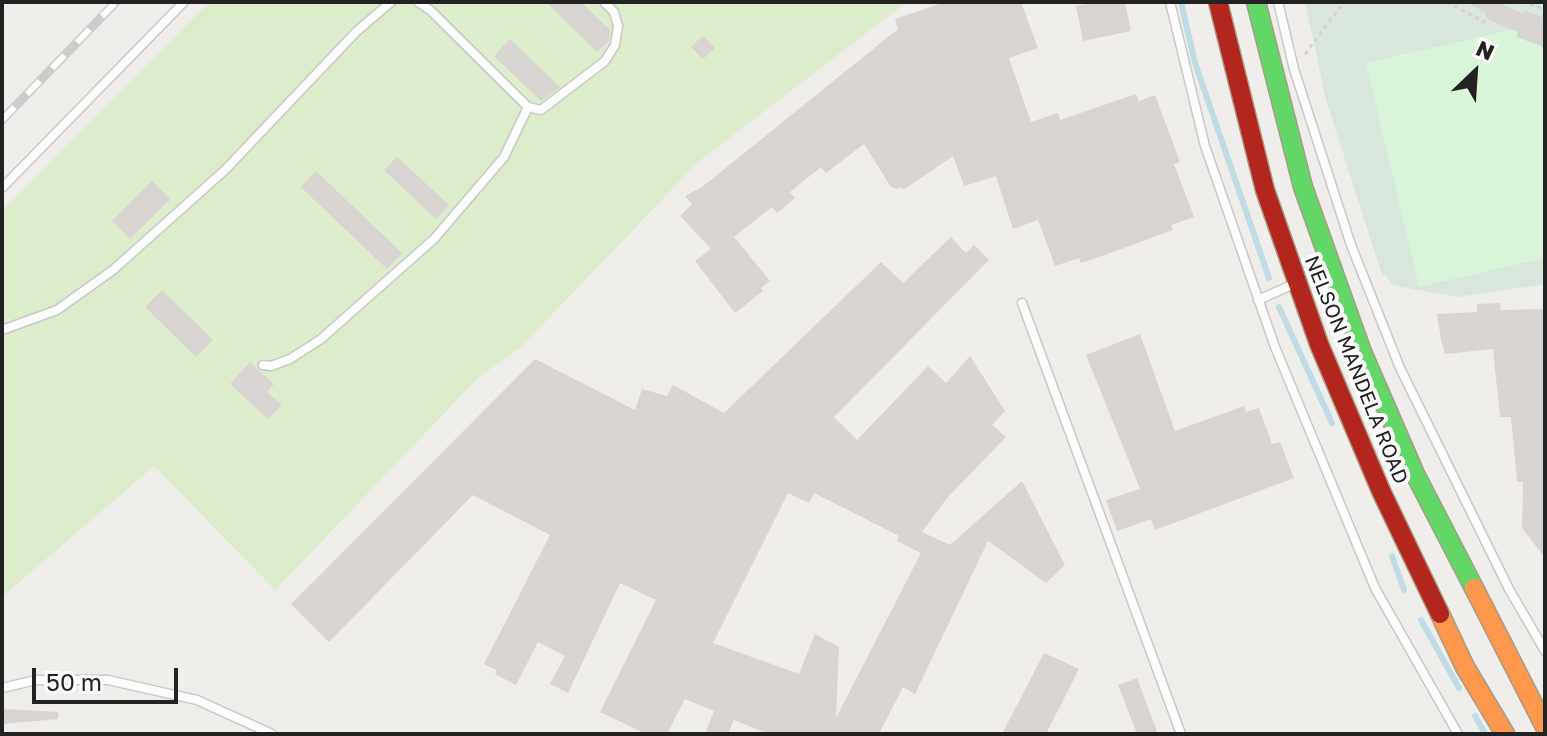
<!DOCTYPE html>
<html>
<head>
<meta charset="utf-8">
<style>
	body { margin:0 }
	#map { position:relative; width:1547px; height:736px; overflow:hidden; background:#f0eeeb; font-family:"Golos Text",sans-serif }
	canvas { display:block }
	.frame { position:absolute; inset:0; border:4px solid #222; pointer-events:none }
	.north { position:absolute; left:1435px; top:32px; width:80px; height:80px; -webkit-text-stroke:6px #fff; paint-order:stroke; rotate:25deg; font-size:22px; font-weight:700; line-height:32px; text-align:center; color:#222 }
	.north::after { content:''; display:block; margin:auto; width:28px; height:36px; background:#222; clip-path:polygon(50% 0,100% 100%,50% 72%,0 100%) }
	.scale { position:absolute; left:32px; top:668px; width:146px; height:36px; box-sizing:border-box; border:4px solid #222; border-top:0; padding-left:10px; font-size:24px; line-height:28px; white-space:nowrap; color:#222; -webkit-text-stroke:6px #fff; paint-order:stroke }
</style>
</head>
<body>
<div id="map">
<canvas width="1547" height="736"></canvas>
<div class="frame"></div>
<div class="north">N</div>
<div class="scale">50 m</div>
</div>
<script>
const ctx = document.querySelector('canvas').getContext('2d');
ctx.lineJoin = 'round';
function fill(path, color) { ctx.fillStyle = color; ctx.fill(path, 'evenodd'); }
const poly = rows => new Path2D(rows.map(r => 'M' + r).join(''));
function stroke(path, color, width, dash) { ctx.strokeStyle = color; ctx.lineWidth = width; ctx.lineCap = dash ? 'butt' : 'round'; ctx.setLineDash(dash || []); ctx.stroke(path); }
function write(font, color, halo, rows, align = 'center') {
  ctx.font = font + ' "Golos Text",sans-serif'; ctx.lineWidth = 8; ctx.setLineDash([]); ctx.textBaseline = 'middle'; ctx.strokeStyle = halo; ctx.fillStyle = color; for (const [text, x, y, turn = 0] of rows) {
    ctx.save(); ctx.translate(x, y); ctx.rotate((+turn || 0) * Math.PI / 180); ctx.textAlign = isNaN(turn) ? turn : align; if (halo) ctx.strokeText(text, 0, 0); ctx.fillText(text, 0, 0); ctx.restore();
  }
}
fill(poly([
	[209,2,907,2,698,162,521,347,479,377,275,590,154,466,2,597,2,211]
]), '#ddeccb');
fill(poly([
	[1305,2,1545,2,1545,284,1457,297,1393,285,1381,272,1326,100]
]), '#d9e6de');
fill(poly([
	[1545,22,1545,258,1419,287,1366,63]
]), '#daf5da');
stroke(poly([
	[1181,2,1195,63,1269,278],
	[1279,307,1332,423],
	[1392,556,1404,590],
	[1421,620,1459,688],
	[1475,716,1485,734]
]), '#bfdbe3', 6);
fill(poly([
	[546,2,581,2,610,30,609,41,597,52],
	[945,2,1021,2,1038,48,1009,58,1031,122,1058,113,1060,120,1136,94,1139,101,1155,95,1180,162,1174,164,1194,217,1171,225,1173,230,1099,257,1081,263,1079,258,1055,266,1038,220,1013,229,996,176,964,186,953,156,903,190,901,187,897,189,891,187,864,144,826,173,821,167,790,192,795,198,777,213,772,207,734,237,770,281,761,288,763,291,735,313,695,261,711,249,680,216,692,204,685,196,702,187,898,29,895,19],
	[1094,2,1125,2,1131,31,1083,41,1076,6],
	[1466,2,1496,2,1524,14,1525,11,1545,18,1545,47,1516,37,1518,32,1487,19,1489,15],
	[703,36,715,48,703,59,691,47],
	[510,39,560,87,541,101,494,56],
	[397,157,449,205,436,219,384,170],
	[316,171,402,253,387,269,301,187],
	[152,181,170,199,130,239,112,221],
	[951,237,966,253,974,245,989,260,834,417,857,440,928,366,946,383,970,356,1005,411,992,425,1006,437,947,498,922,532,950,545,1022,481,1065,565,1046,583,988,541,915,694,903,687,879,734,769,734,734,720,728,734,705,734,714,711,685,699,667,734,646,734,600,712,656,600,620,583,568,693,550,684,565,656,538,642,516,685,495,674,497,670,484,664,550,535,473,495,329,642,291,604,535,359,635,410,642,389,667,396,673,385,724,413,881,262,903,283],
	[788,493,809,503,814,493,899,536,897,541,921,553,836,718,839,647,815,634,799,674,713,643],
	[162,290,213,340,196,357,145,307],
	[1500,303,1501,310,1545,309,1545,558,1522,528,1523,482,1517,482,1511,417,1500,417,1493,349,1445,354,1441,340,1437,314,1477,312,1477,304],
	[1140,334,1175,431,1244,406,1246,412,1259,408,1272,444,1280,442,1294,478,1155,530,1151,519,1117,531,1106,500,1140,489,1086,355],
	[250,362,274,384,267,392,282,405,268,419,230,384],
	[1044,653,1079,669,1046,734,1002,734],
	[1137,678,1158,734,1137,734,1118,685],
	[2,709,58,712,58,719,2,724]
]), '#d7d4d2');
const lane = poly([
	[418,2,430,10,528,107,541,110,605,61,615,45,618,26,614,12,604,2],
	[1170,2,1205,146,1275,347,1375,588,1458,734],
	[1278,2,1294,69,1351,245,1400,368,1509,589,1545,651],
	[2,188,184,2],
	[1258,300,1294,284],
	[1022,303,1181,734],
	[2,330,57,310,113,270,225,170,357,31,391,2],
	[263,365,271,366,290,359,321,339,434,239,504,157,528,107],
	[2,688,36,680,108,680,197,700,272,734]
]);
const fast = poly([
	[1256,2,1303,187,1362,352,1415,474,1474,588]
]);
const slow = poly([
	[1474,588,1545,727],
	[1440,614,1465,667,1505,734]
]);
const jam = poly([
	[1218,2,1265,190,1319,344,1381,491,1440,614]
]);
stroke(lane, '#c9c8c7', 11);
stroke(fast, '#a79c86', 21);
stroke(slow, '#a79c86', 21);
stroke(jam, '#a79c86', 21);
stroke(poly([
	[1447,2,1484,22,1493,2],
	[1522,2,1545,9],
	[1305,54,1344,2]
]), '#dccecd', 3, [4, 4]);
stroke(lane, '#fdfcfc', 8);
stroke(fast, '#63d668', 18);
stroke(slow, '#ff974d', 18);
stroke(jam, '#b3261e', 18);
const rail = poly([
	[2,120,116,2]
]);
stroke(rail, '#ccc', 9);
stroke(rail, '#fff', 6, [18]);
write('20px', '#222', '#fff', [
	["NELSON MANDELA ROAD",1356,370,68]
]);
</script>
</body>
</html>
